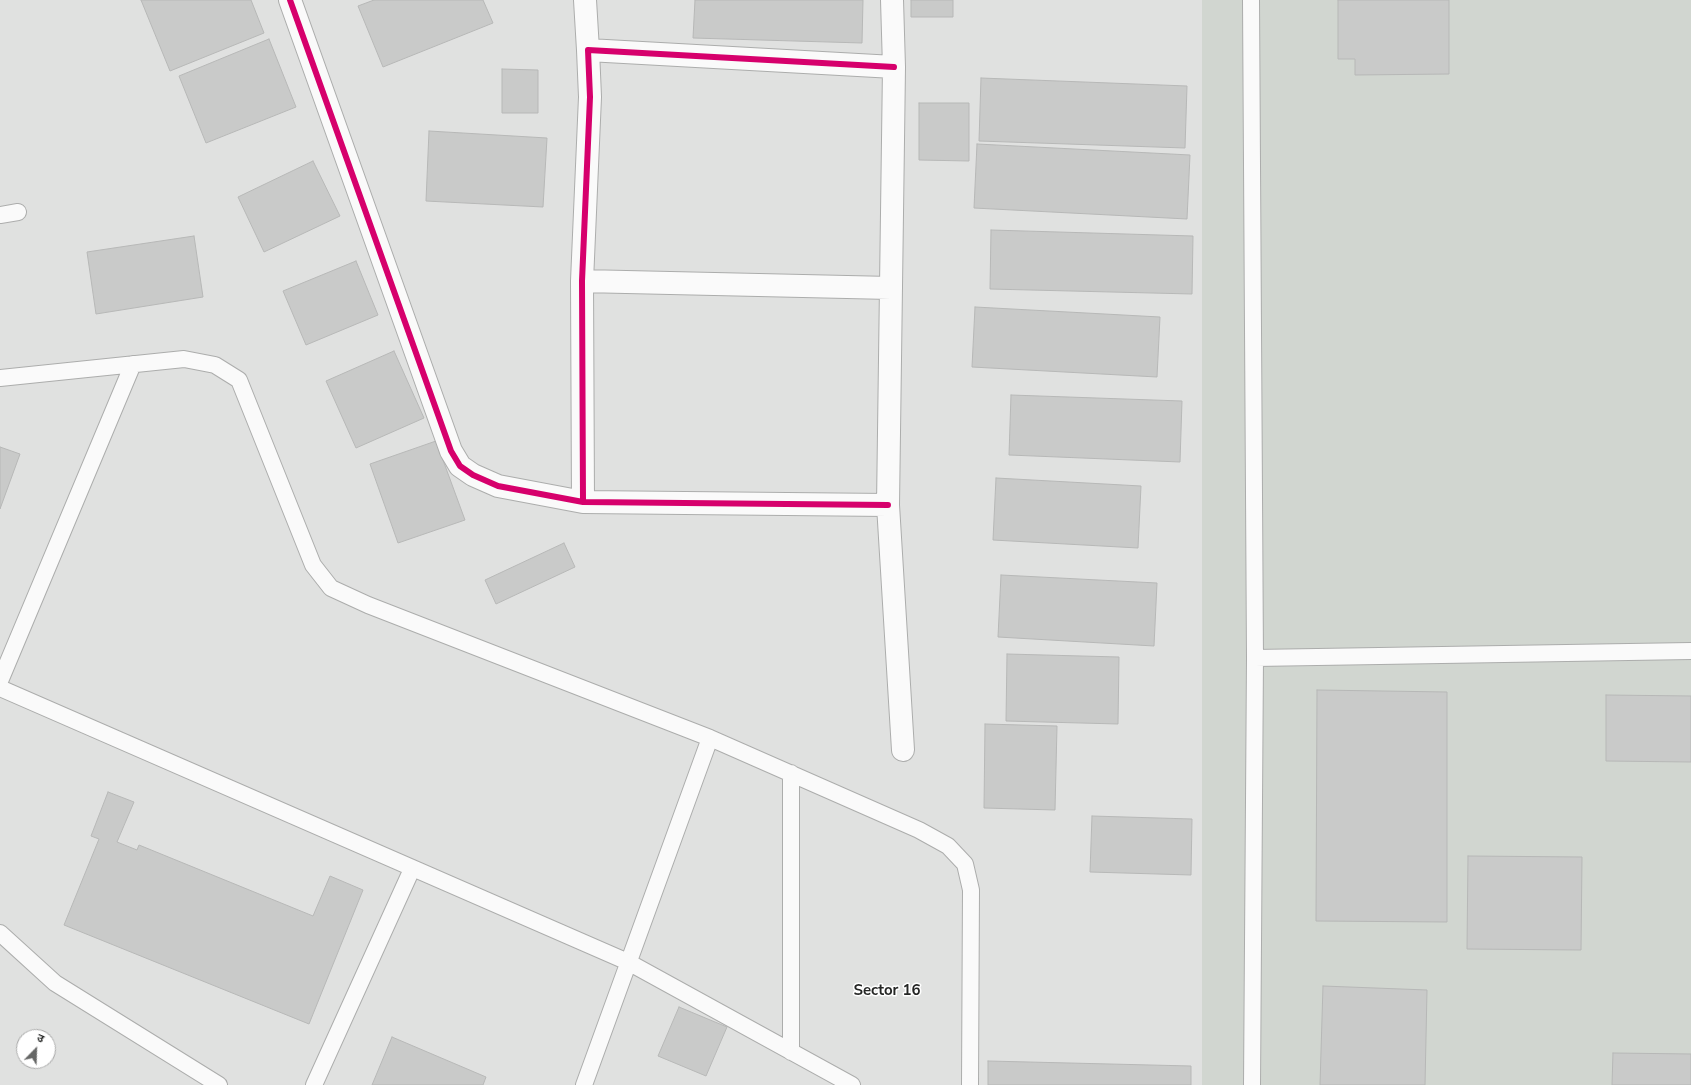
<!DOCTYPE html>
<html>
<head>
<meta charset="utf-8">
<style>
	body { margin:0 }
	#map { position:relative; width:1691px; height:1085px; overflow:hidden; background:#e0e1e0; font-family:"Nunito Sans","Noto Sans Devanagari",sans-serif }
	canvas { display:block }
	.north { position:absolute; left:16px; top:1029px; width:40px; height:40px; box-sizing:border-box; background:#fff; border:1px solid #a8a8a8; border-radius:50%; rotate:23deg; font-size:11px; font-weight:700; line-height:16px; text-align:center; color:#252625 }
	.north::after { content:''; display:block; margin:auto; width:14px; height:18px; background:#666766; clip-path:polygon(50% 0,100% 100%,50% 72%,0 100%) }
</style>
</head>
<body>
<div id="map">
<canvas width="1691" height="1085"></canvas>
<div class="north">उ</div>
</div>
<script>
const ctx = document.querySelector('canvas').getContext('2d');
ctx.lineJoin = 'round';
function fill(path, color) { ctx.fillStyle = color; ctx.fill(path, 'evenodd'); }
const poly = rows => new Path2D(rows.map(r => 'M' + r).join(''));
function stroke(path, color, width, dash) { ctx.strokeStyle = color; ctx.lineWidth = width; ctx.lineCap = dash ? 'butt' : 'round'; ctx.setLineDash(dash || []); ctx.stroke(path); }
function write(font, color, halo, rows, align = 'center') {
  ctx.font = font + ' "Nunito Sans",sans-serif'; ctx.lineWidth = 3; ctx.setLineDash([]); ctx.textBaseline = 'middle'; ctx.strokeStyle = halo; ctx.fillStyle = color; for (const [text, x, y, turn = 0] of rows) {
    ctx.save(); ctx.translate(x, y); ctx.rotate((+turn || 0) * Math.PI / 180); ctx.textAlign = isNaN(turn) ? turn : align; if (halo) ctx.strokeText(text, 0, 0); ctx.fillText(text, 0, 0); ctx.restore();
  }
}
fill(poly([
	[1202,0,1691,0,1691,1085,1202,1085]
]), '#d1d6d0');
const building = poly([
	[141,0,251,0,264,33,170,71,141,0],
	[374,0,483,0,493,23,383,67,358,6,374,0],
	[695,0,863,0,862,43,693,38,695,0],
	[911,0,953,0,953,17,911,17,911,0],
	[1338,0,1449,0,1449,74,1355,75,1355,59,1338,59,1338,0],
	[269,39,296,107,206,143,179,76,269,39],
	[502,69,538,70,538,113,502,113,502,69],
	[981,78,1187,86,1185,148,979,141,981,78],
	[919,103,969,103,969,161,919,160,919,103],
	[429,131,547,138,543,207,426,201,429,131],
	[977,144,1190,155,1187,219,974,208,977,144],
	[313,161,340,216,264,252,238,197,313,161],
	[991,230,1193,236,1192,294,990,289,991,230],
	[194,236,203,297,96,314,87,252,194,236],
	[356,261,378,315,306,345,283,291,356,261],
	[975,307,1160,317,1157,377,972,367,975,307],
	[394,351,424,418,356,448,326,381,394,351],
	[1011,395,1182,401,1180,462,1009,455,1011,395],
	[436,441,465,520,398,543,370,464,436,441],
	[0,447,20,454,0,509,0,447],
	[996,478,1141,486,1138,548,993,540,996,478],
	[564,543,575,567,496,604,485,580,564,543],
	[1001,575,1157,583,1154,646,998,637,1001,575],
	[1007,654,1119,657,1118,724,1006,721,1007,654],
	[1317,690,1447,692,1447,922,1316,921,1317,690],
	[1606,695,1691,696,1691,762,1606,761,1606,695],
	[985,724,1057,726,1055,810,984,808,985,724],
	[108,792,134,802,117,842,137,850,139,845,313,916,330,876,363,890,309,1024,64,925,99,839,91,836,108,792],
	[1092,816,1192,819,1191,875,1090,872,1092,816],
	[1468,856,1582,857,1581,950,1467,949,1468,856],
	[1323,986,1427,990,1425,1085,1320,1085,1323,986],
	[679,1007,727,1027,706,1076,658,1056,679,1007],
	[392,1037,486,1077,483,1085,372,1085,392,1037],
	[1613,1053,1691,1054,1691,1085,1612,1085,1613,1053],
	[988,1061,1191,1066,1191,1085,988,1085,988,1061]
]);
fill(building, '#c9cac9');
stroke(building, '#b7b8b7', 1);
const service = poly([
	[1251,0,1255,658,1252,1085],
	[0,215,18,212],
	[0,378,184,359,215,365,239,380,313,565,331,588,368,605,710,738,919,830,948,846,965,864,971,890,970,1085],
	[1255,658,1691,651],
	[0,681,133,364],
	[0,688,628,962,852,1085],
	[791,773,791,1052],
	[0,933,55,983,219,1085],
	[314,1085,412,869],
	[584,1085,710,738]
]);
const minor = poly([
	[290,0,451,451,460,466,473,475,498,486,583,502],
	[585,0,588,50],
	[892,0,894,67,888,505,903,750],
	[582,281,891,288],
	[888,505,583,502,582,281,590,97,588,50,894,67]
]);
stroke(service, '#acadac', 18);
stroke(minor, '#acadac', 24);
stroke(service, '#fafafa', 16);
stroke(minor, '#fafafa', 22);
stroke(poly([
	[290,0,451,451,460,466,473,475,498,486,583,502],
	[888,505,583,502,582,281,590,97,588,50,894,67]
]), '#d6006c', 6);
write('bold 15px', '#252625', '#fff', [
	["Sector 16",887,991]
]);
</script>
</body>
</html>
